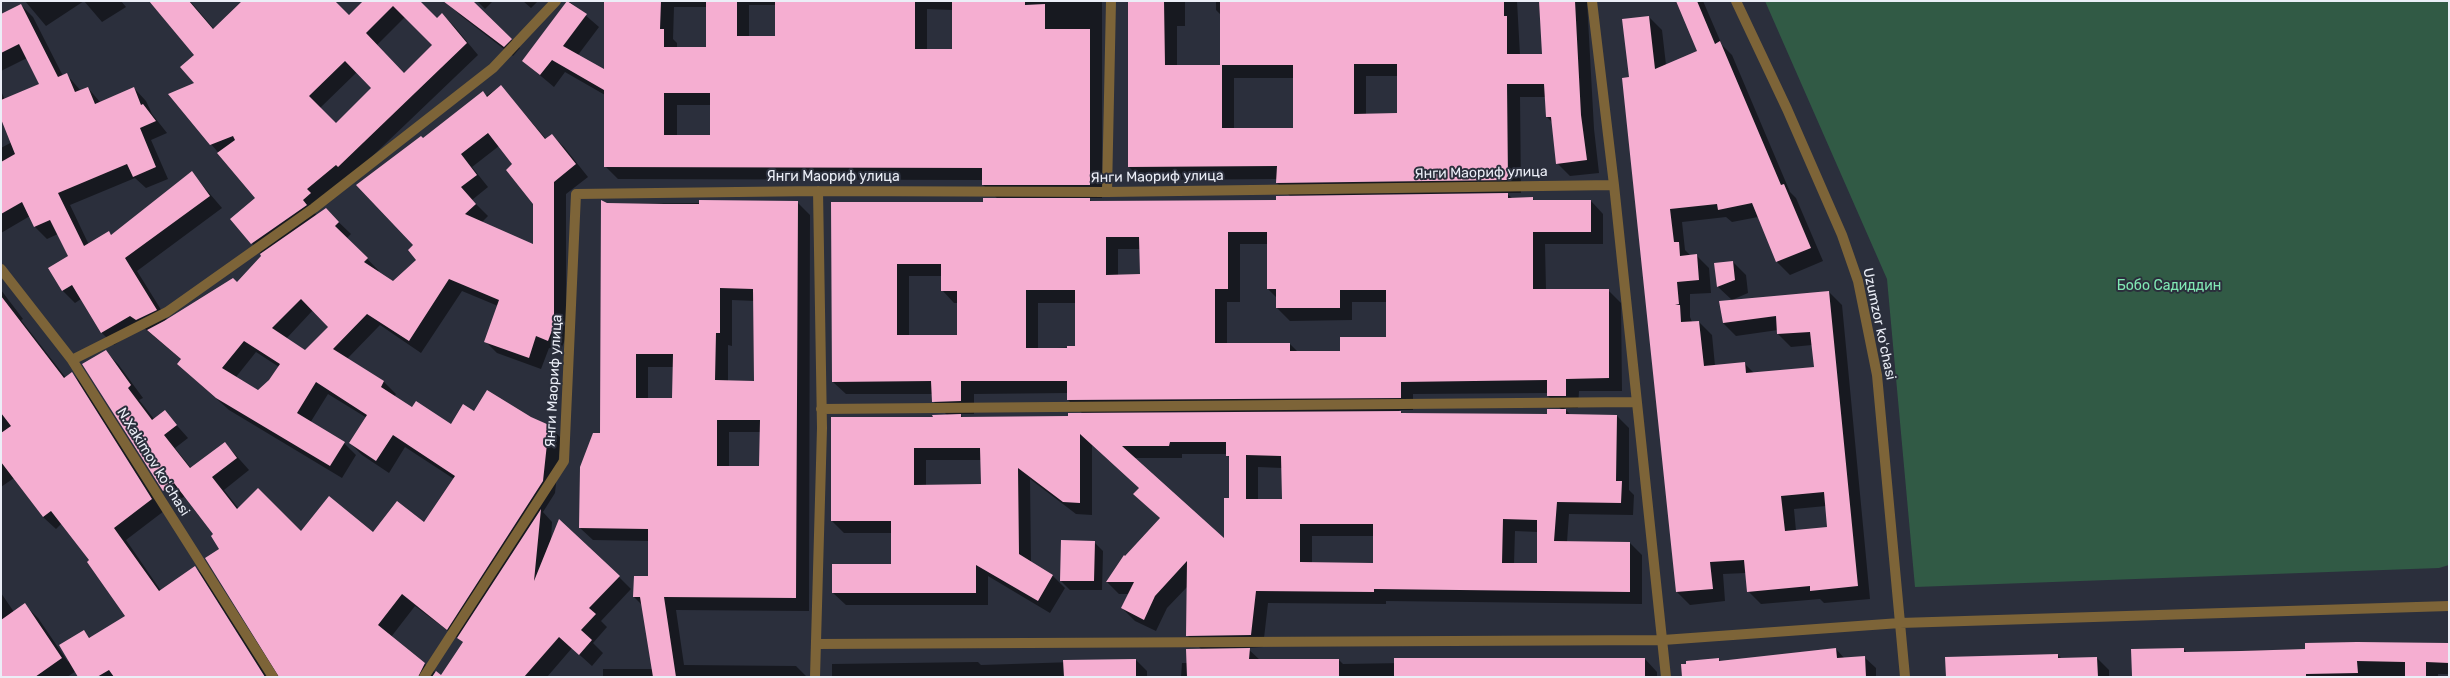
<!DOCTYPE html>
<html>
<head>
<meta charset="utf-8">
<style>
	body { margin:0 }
	#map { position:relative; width:2450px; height:678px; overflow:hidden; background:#2b2f3c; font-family:Rubik,sans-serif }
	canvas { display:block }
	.frame { position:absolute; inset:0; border:2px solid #ebeef7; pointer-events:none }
</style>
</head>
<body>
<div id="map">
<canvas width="2450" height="678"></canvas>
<div class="frame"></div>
</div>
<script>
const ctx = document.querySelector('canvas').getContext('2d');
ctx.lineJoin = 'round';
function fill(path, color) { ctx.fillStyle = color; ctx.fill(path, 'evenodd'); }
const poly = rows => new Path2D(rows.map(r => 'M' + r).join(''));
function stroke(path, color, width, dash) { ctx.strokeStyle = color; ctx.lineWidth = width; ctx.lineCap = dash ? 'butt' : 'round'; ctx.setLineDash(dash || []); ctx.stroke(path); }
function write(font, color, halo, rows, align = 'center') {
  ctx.font = font + ' Rubik,sans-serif'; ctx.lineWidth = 4; ctx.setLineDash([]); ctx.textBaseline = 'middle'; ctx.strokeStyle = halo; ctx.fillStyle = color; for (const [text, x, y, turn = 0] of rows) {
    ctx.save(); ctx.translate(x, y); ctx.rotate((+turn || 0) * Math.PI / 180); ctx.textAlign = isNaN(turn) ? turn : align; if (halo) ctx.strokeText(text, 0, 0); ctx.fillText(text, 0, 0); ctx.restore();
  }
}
fill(poly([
	[1765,1,2449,1,2449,565,2439,568,1915,587,1887,279]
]), '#315a45');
fill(poly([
	[25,1,121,1,126,7,102,22,84,1,46,26],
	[143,1,190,1,214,29,243,1,334,1,349,17,365,1,419,1,437,19,442,14,454,26,478,55,314,212,317,216,326,210,351,234,347,238,379,271,377,272,393,283,418,260,414,245,423,139,501,86,546,139,552,135,564,147,588,177,566,194,566,337,560,352,549,348,541,369,497,353,485,341,498,306,462,291,421,353,380,325,347,359,384,382,396,394,394,397,412,408,451,425,474,412,530,418,548,425,561,438,555,493,543,512,552,522,551,541,619,577,631,589,601,621,607,627,593,643,603,653,592,666,572,648,547,677,280,677,214,534,185,496,176,502,164,490,106,352,118,364,143,398,139,400,154,419,164,411,188,438,175,448,191,468,225,443,249,470,224,490,239,509,301,532,373,533,425,524,454,479,405,447,389,473,362,455,350,443,367,418,328,394,310,423,344,443,356,455,342,478,229,410,178,364,182,360,143,327,114,345,102,333,81,299,75,303,62,290,69,257,58,234,47,239,35,227,30,216,1,233,1,148,12,142,1,116,1,91,5,100,40,85,27,58,1,71,1,15,21,5,33,17,63,76,67,75,81,91,88,88,100,102,134,88,146,101,152,114,167,133,151,140,168,179,146,188,135,178,70,205,89,245,109,232,112,235,192,173,222,208,137,271,168,321,237,283,263,256,232,219,257,198,211,144,196,84,195,55,150,2],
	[405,17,433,45,404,74,377,45],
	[357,72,373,88,336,124,320,108],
	[499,146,514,164,534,203,534,245,481,223,488,216,472,200,488,187,472,167],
	[313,310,330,327,305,351,286,339],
	[256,352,279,367,270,381,259,391,236,377],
	[415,606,464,643,441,677,391,637],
	[455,1,472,1,520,48,513,56,460,15,451,6],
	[477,1,493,1,485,9],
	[523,1,538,1,531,8],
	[569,1,599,27,578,55,605,71,605,1,1102,1,1102,198,1088,198,1092,202,1277,201,1291,197,1277,183,1277,179,1142,180,1129,167,1129,1,1185,1,1185,26,1177,26,1177,66,1221,66,1221,15,1216,10,1216,1,1517,1,1520,55,1543,55,1540,1,1587,1,1594,129,1599,173,1570,176,1557,163,1552,122,1547,117,1546,97,1520,97,1521,193,1506,193,1512,198,1532,198,1535,201,1591,201,1603,214,1603,244,1545,244,1546,290,1608,290,1621,303,1622,391,1579,391,1578,408,1564,408,1571,415,1617,416,1629,428,1629,490,1634,495,1633,515,1569,514,1567,542,1630,543,1642,555,1642,604,1386,601,1386,604,1268,603,1263,647,1247,648,1260,660,1339,660,1343,664,1645,659,1657,672,1657,677,1181,677,1182,663,1187,663,1202,650,1187,635,1188,586,1167,608,1156,631,1135,621,1122,608,1129,594,1119,594,1107,582,1161,519,1134,494,1140,488,1092,445,1092,515,1076,514,1030,479,1031,562,1053,576,1065,588,1050,613,988,576,988,605,846,605,833,593,892,565,892,533,844,533,832,521,934,418,947,415,933,401,932,394,846,394,833,382,832,203,984,203,998,199,983,185,983,180,618,179,605,166,605,95,565,72,554,87,523,61],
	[749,5,776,5,776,37,749,37],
	[674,7,707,7,707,48,677,48,677,43,673,39],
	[927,9,953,10,953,50,927,50],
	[1366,76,1398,76,1398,114,1366,115],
	[1234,78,1294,78,1294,129,1234,129],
	[677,105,711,105,711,136,677,136],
	[1240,244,1268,244,1268,289,1277,298,1277,308,1290,321,1352,320,1352,302,1387,302,1388,338,1341,352,1298,352,1290,344,1227,344,1227,302,1240,302],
	[1118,249,1140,249,1141,275,1118,276],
	[909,276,942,276,942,290,954,303,958,303,958,336,909,336],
	[1038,303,1076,303,1076,347,1038,349],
	[1068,393,1068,400,1083,414,1069,417,964,418,959,414,974,414,974,394],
	[1548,393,1548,396,1562,410,1548,415,1403,414,1399,410,1413,410,1413,394],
	[1182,454,1227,454,1230,459,1230,499,1225,541,1134,458,1182,458],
	[926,460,982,460,982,485,926,486],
	[1258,467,1282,468,1283,500,1258,500],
	[1515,531,1538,532,1538,564,1514,564],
	[1312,536,1374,536,1374,564,1312,563],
	[1677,1,1703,1,1722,45,1732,55,1790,192,1796,198,1823,261,1790,275,1777,262,1758,217,1732,222,1726,217,1682,222,1685,250,1691,256,1696,255,1709,268,1711,293,1690,294,1690,317,1692,322,1699,322,1712,335,1715,366,1744,363,1754,373,1815,368,1812,345,1791,347,1778,334,1778,330,1736,336,1723,323,1829,292,1842,305,1870,599,1824,603,1820,599,1761,604,1748,591,1746,573,1723,574,1725,601,1690,605,1677,592,1630,78,1649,17,1662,30,1666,65,1698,51],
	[1826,506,1828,528,1796,531,1794,509],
	[797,202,810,215,809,611,676,610,684,665,796,666,807,677,603,677,603,669,653,669,642,605,634,597,649,577,649,541,593,540,580,528,601,434,607,204],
	[732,300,755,301,755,382,728,381,728,345,732,346],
	[648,367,673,367,673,399,648,399],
	[729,432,761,432,760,467,729,467],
	[1733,262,1746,275,1748,293,1732,300,1718,287,1715,264],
	[1,290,23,319,21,320,66,378,72,373,84,386,164,511,126,540,161,591,195,567,207,579,269,677,80,677,76,671,67,677,1,677,1,593,14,612,25,605,38,618,68,662,84,631,90,638,126,616,91,561,62,523,56,529,43,517,14,478,1,487],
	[1094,542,1103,551,1102,590,1070,590,1061,581],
	[2449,644,2449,674,2438,674,2438,677,2135,677,2133,675,2184,649,2187,653],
	[1836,649,1845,659,1864,657,1876,668,1876,677,1688,677,1719,659,1721,662],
	[2058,655,2062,659,2097,658,2109,670,2109,677,1947,677],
	[1136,660,1147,671,1147,677,832,677,832,664,978,662,981,665]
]), '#0007');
fill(poly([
	[149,1,189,1,213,29,242,1,335,1,349,15,363,1,420,1,437,18,442,13,467,43,338,167,336,165,307,189,311,193,303,200,307,205,251,244,230,219,255,198,217,153,235,140,233,136,210,145,168,94,194,83,180,67,194,55],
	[393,6,432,45,404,73,366,33],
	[345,61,371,88,336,123,309,96],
	[443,1,473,1,512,39,504,47],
	[567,1,587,14,563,46,604,69,604,1,661,1,660,29,664,29,664,47,706,47,706,1,737,1,737,36,775,36,775,1,915,1,915,49,952,49,952,1,1025,1,1025,5,1045,4,1045,29,1090,29,1090,185,982,185,982,168,604,167,604,90,552,60,540,75,522,61],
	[664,93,710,93,710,135,664,135],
	[1128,1,1164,1,1165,65,1220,65,1220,1,1504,1,1504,16,1507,16,1507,54,1542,54,1539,1,1575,1,1581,115,1587,160,1556,164,1551,117,1546,117,1544,84,1507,84,1508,180,1276,183,1277,166,1128,167],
	[1354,64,1397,64,1397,113,1354,114],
	[1222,65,1293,65,1293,128,1222,128],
	[1676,1,1697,1,1715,44,1720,41,1781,185,1784,184,1811,248,1776,262,1752,203,1718,210,1717,204,1670,209,1674,242,1679,242,1680,256,1697,254,1699,280,1677,282,1679,304,1675,305,1680,305,1681,322,1699,321,1704,366,1745,362,1746,373,1814,367,1810,332,1777,334,1776,316,1723,323,1719,301,1829,291,1858,586,1810,591,1810,586,1747,592,1744,560,1710,562,1713,589,1676,592,1622,78,1629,77,1622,19,1649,16,1655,69,1697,51],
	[1824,492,1827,527,1785,531,1781,496],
	[21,4,58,77,67,73,75,92,88,87,95,104,134,87,141,105,143,104,156,121,140,128,156,167,133,177,127,164,58,193,84,246,109,231,111,235,192,171,210,196,125,258,157,310,136,320,130,316,101,333,72,285,62,291,48,268,68,256,50,220,34,227,22,202,1,214,1,162,15,154,1,119,1,100,39,84,19,44,1,53,1,14],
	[501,85,545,139,552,134,576,164,554,182,554,325,548,341,536,336,529,358,484,342,499,300,449,279,409,341,367,314,333,349,384,381,381,387,412,407,416,401,451,424,463,404,474,411,487,390,531,417,549,425,543,481,447,630,402,594,378,625,425,663,418,677,279,677,205,558,219,549,211,536,213,534,174,483,163,491,82,364,106,350,131,385,128,388,152,420,165,410,177,425,164,435,190,468,225,442,237,458,212,477,237,509,258,488,301,531,329,496,373,532,397,501,424,522,455,476,393,435,376,461,349,443,367,415,316,382,297,413,345,442,330,466,216,398,177,364,181,359,147,330,164,321,233,278,237,282,261,256,260,254,326,208,339,222,335,226,368,258,364,262,393,281,416,260,408,250,413,245,356,185,421,136,423,138,483,91,487,97],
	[488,133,512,164,506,170,533,204,533,244,465,214,476,204,461,187,477,175,461,154],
	[301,299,328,327,305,350,272,328],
	[244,341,280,364,269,380,258,390,222,368],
	[1508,193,1508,198,1533,197,1533,200,1591,200,1591,232,1533,232,1533,289,1609,289,1609,378,1566,379,1566,396,1547,396,1547,380,1401,382,1401,398,1067,400,1067,381,961,381,961,401,932,402,931,381,832,382,831,202,983,202,983,198,1090,198,1090,201,1276,200,1276,196],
	[1228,232,1267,232,1267,289,1276,289,1276,308,1340,308,1340,290,1386,290,1386,337,1340,337,1340,351,1290,351,1290,343,1215,343,1215,289,1228,289],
	[1106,237,1139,237,1140,274,1106,275],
	[897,264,941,264,941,291,957,291,957,335,897,335],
	[1026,290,1075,290,1075,346,1067,346,1067,348,1026,348],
	[601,200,607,203,664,204,699,204,699,200,798,201,796,598,664,597,676,677,653,677,640,597,633,597,634,576,648,576,648,529,579,528,580,467,593,433,600,433],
	[720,288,753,289,754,381,715,380,716,333,720,333],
	[636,354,673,354,672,398,636,398],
	[717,420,760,420,759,466,717,466],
	[1733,261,1735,280,1717,287,1714,263],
	[1,296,64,378,72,372,152,499,114,528,159,591,195,566,265,677,114,677,109,670,97,677,78,677,59,645,84,630,89,638,125,616,87,562,89,560,51,511,43,517,1,462,1,433,11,426,1,413],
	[1547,409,1566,409,1566,414,1617,415,1616,481,1622,481,1621,503,1557,502,1554,541,1630,542,1630,592,1374,589,1374,592,1256,591,1251,635,1186,636,1187,561,1155,596,1144,620,1121,608,1134,582,1106,582,1124,555,1125,556,1160,518,1133,494,1139,488,1080,434,1080,503,1063,502,1018,468,1019,554,1053,575,1038,601,976,565,976,593,832,593,832,564,891,564,891,521,831,521,831,417,933,417,932,415,961,414,961,417,1068,416,1068,413,1401,411,1401,413,1547,414],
	[1170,442,1226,442,1226,456,1229,456,1229,498,1224,498,1224,538,1122,446,1169,446],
	[914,448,980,448,981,484,914,485],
	[1246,455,1281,456,1282,499,1246,499],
	[1503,519,1537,520,1537,563,1502,563],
	[1300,524,1373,524,1373,563,1300,562],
	[541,509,534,581,559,519,620,576,589,608,596,614,581,630,592,640,579,655,559,637,524,677,432,677,436,671,441,675,463,642,457,638],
	[1061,540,1095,541,1094,581,1060,581],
	[25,603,62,658,35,677,1,677,1,620],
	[2357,642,2449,643,2449,663,2426,662,2426,677,2405,677,2405,662,2357,661,2358,673,2306,674,2306,677,2132,676,2131,649,2184,648,2184,652,2241,651,2305,649,2305,643],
	[1250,648,1249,659,1339,659,1339,677,1187,677,1186,649],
	[1836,648,1837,658,1865,656,1866,677,1682,677,1681,664,1686,664,1686,661,1719,658,1719,661],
	[2058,654,2058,658,2097,657,2098,677,1946,677,1945,657],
	[1394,658,1645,658,1645,677,1394,677],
	[1136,659,1136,677,1064,677,1063,660]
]), '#f5aed1');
stroke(poly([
	[1592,1,1614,185,1666,677],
	[1736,1,1787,109,1842,235,1858,281,1877,375,1905,677],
	[1107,192,1111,1],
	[1,269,72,360,273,677],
	[72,360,167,312,314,208,493,68,556,1],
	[821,409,1635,402],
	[816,644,1663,640,1900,623,2449,606],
	[424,677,564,461,576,194,818,191,1107,192,1614,185],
	[815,677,822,428,818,191]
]), '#7d6438', 10);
write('14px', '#ebeef7', '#2b2f3c', [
	["Янги Маориф улица",1481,173,-1],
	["Янги Маориф улица",833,177],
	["Янги Маориф улица",1157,177,-1],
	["Uzumzor koʻchasi",1879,324,78],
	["Янги Маориф улица",554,381,-87],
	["N.Xakimov koʻchasi",153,462,58]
]);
write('14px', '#81e8b4', '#2b2f3c', [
	["Бобо Садиддин",2169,286]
]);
</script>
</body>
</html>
